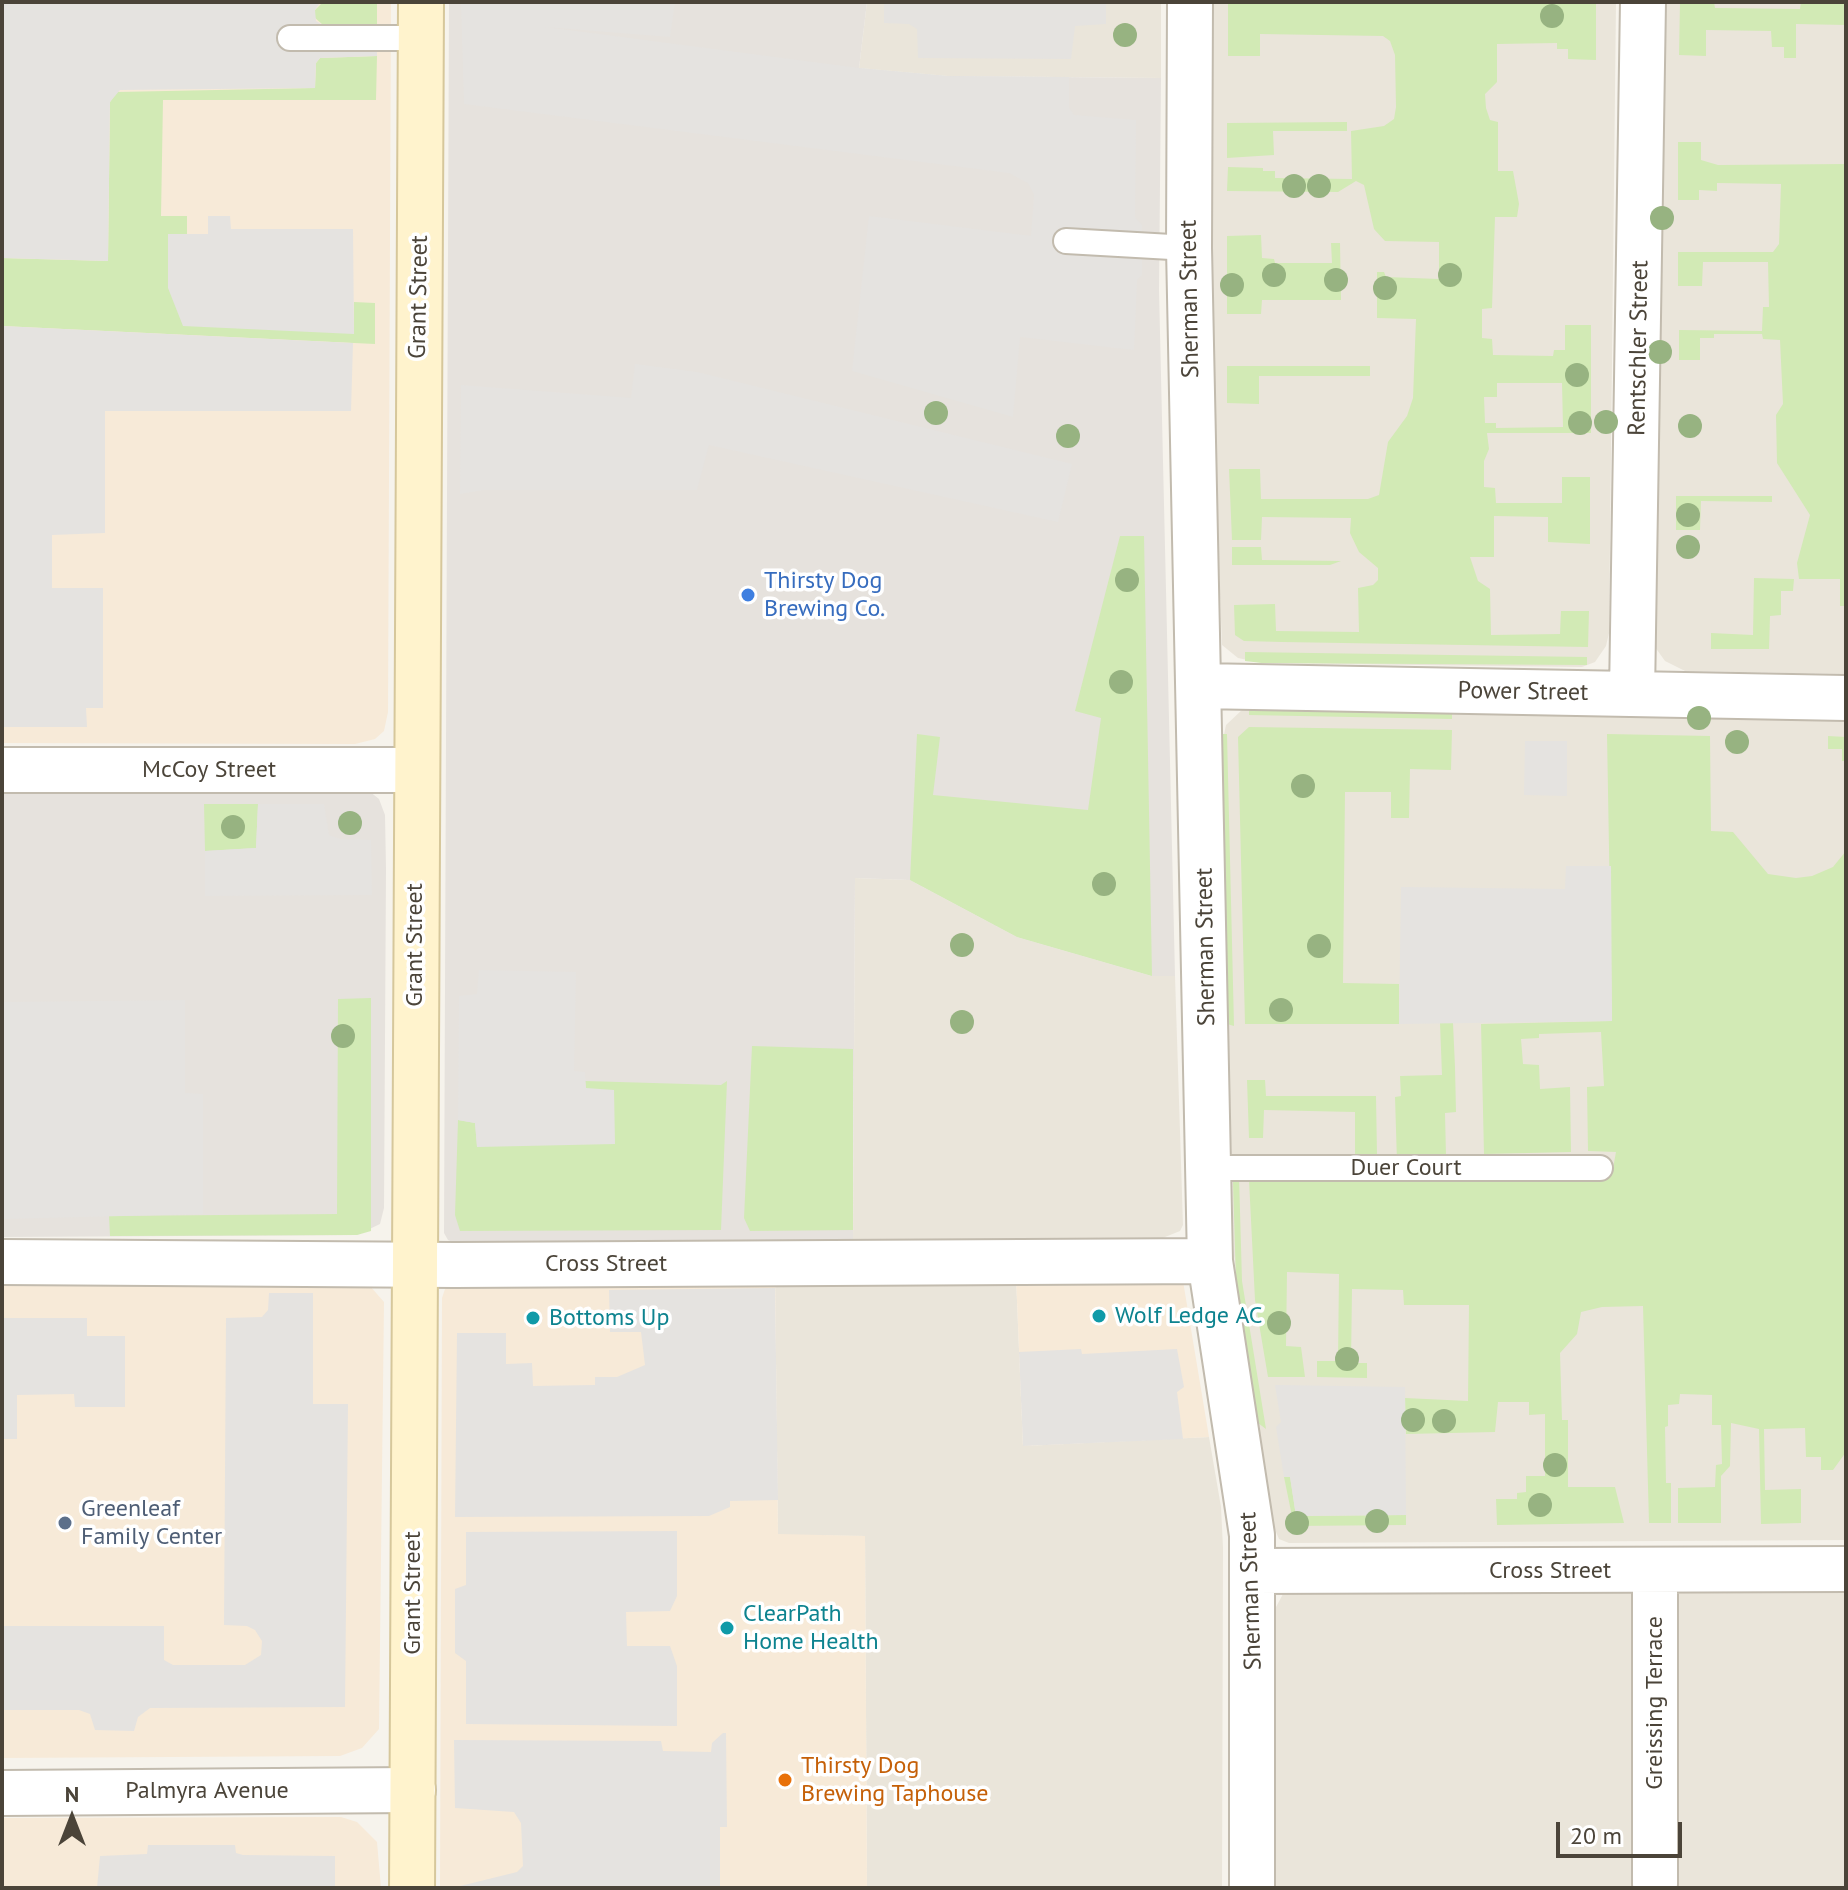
<!DOCTYPE html>
<html>
<head>
<meta charset="utf-8">
<style>
	body { margin:0 }
	#map { position:relative; width:1848px; height:1890px; overflow:hidden; background:#f6f3ec; font-family:"PT Sans",sans-serif }
	canvas { display:block }
	.frame { position:absolute; inset:0; border:4px solid #4b4439; pointer-events:none }
	.north { position:absolute; left:32px; top:1778px; width:80px; height:80px; -webkit-text-stroke:6px #fff; paint-order:stroke; rotate:0deg; font-size:22px; font-weight:700; line-height:32px; text-align:center; color:#4b4439 }
	.north::after { content:''; display:block; margin:auto; width:28px; height:36px; background:#4b4439; clip-path:polygon(50% 0,100% 100%,50% 72%,0 100%) }
	.scale { position:absolute; left:1556px; top:1822px; width:126px; height:36px; box-sizing:border-box; border:4px solid #4b4439; border-top:0; padding-left:10px; font-size:24px; line-height:28px; white-space:nowrap; color:#4b4439; -webkit-text-stroke:6px #fff; paint-order:stroke }
</style>
</head>
<body>
<div id="map">
<canvas width="1848" height="1890"></canvas>
<div class="frame"></div>
<div class="north">N</div>
<div class="scale">20 m</div>
</div>
<script>
const ctx = document.querySelector('canvas').getContext('2d');
ctx.lineJoin = 'round';
function fill(path, color) { ctx.fillStyle = color; ctx.fill(path, 'evenodd'); }
const poly = rows => new Path2D(rows.map(r => 'M' + r).join(''));
function stroke(path, color, width, dash) { ctx.strokeStyle = color; ctx.lineWidth = width; ctx.lineCap = dash ? 'butt' : 'round'; ctx.setLineDash(dash || []); ctx.stroke(path); }
function write(font, color, halo, rows, align = 'center') {
  ctx.font = font + ' "PT Sans",sans-serif'; ctx.lineWidth = 7; ctx.setLineDash([]); ctx.textBaseline = 'middle'; ctx.strokeStyle = halo; ctx.fillStyle = color; for (const [text, x, y, turn = 0] of rows) {
    ctx.save(); ctx.translate(x, y); ctx.rotate((+turn || 0) * Math.PI / 180); ctx.textAlign = isNaN(turn) ? turn : align; if (halo) ctx.strokeText(text, 0, 0); ctx.fillText(text, 0, 0); ctx.restore();
  }
}
fill(poly([
	[867,2,1161,2,1161,78,947,76,859,68],
	[1211,2,1616,2,1609,633,1606,646,1595,662,1582,667,1262,663,1238,658,1222,645,1210,343],
	[1660,2,1846,2,1846,674,1685,671,1665,661,1655,647],
	[1243,709,1846,716,1846,1540,1289,1543,1279,1539,1274,1527,1234,1256,1221,749,1226,725],
	[855,878,910,880,1017,937,1152,976,1175,976,1183,1225,1180,1231,1160,1239,853,1240],
	[1016,1276,1023,1446,1209,1437,1221,1507,1223,1548,1222,1888,867,1888,865,1536,778,1535,775,1277],
	[1846,1591,1846,1888,1273,1888,1275,1609,1283,1594]
]), '#eae5da');
fill(poly([
	[2,2,391,2,388,712,384,731,375,739,355,744,2,743],
	[1016,1276,1183,1281,1209,1437,1023,1446],
	[775,1277,778,1534,865,1536,867,1888,440,1888,442,1298,445,1289,448,1286],
	[249,1284,370,1286,384,1302,379,1729,362,1748,340,1756,2,1758,2,1285],
	[341,1817,357,1822,377,1842,381,1888,2,1888,2,1818]
]), '#f7ead8');
fill(poly([
	[449,2,867,2,859,68,947,76,1161,78,1159,290,1175,976,1152,976,1017,937,910,880,855,878,853,1240,460,1245,448,1240,444,1233],
	[2,790,369,791,379,799,385,815,386,869,384,1208,380,1224,357,1235,2,1237]
]), '#e6e2dd');
fill(poly([
	[377,2,377,25,323,25,314,17,315,10,322,3],
	[1228,2,1596,2,1596,60,1568,59,1568,49,1557,49,1557,43,1497,44,1497,82,1485,94,1486,108,1490,120,1498,122,1498,171,1513,171,1519,204,1517,217,1495,217,1492,308,1482,309,1482,338,1492,339,1493,355,1553,356,1554,350,1565,350,1565,325,1591,325,1591,433,1487,433,1489,449,1484,461,1484,487,1495,488,1496,503,1562,503,1562,477,1590,477,1590,544,1548,542,1548,517,1494,516,1494,557,1470,557,1478,581,1490,589,1491,635,1560,634,1561,611,1589,611,1588,647,1282,642,1244,641,1235,635,1234,605,1275,604,1276,631,1359,632,1358,588,1373,585,1378,580,1378,568,1359,552,1350,533,1351,518,1262,517,1261,540,1232,540,1229,469,1260,469,1261,499,1368,499,1379,495,1388,442,1407,416,1413,398,1416,319,1377,318,1377,272,1384,272,1386,277,1439,279,1439,242,1385,241,1374,229,1364,185,1356,181,1338,192,1227,191,1228,167,1263,168,1263,171,1275,171,1275,178,1352,179,1351,131,1384,126,1394,119,1396,107,1395,55,1390,41,1383,36,1260,34,1260,56,1228,56],
	[1497,383,1562,383,1563,427,1496,428,1496,423,1485,423,1484,397,1497,397],
	[1680,2,1714,2,1715,8,1800,9,1801,2,1846,2,1846,25,1796,24,1796,58,1784,58,1784,47,1772,47,1771,31,1706,30,1706,56,1679,55],
	[377,56,376,100,163,100,161,216,187,216,187,234,168,235,354,334,354,302,375,303,375,344,2,326,2,258,108,261,110,102,117,92,315,88,316,63,320,58],
	[1347,122,1347,131,1273,131,1274,155,1227,158,1227,123],
	[1678,142,1701,142,1701,160,1718,165,1846,164,1846,606,1840,606,1840,579,1799,579,1797,563,1810,515,1777,463,1776,415,1783,404,1780,340,1763,339,1762,334,1714,334,1714,338,1700,338,1700,360,1679,360,1679,330,1762,331,1763,307,1769,307,1768,262,1703,262,1702,286,1678,286,1678,252,1773,252,1779,244,1781,184,1717,183,1717,191,1699,190,1699,200,1678,200],
	[1261,235,1262,258,1274,259,1275,263,1332,263,1331,243,1340,243,1341,300,1262,300,1261,314,1227,314,1227,236],
	[1227,366,1370,366,1370,376,1259,376,1259,404,1227,403],
	[1676,496,1772,496,1772,502,1701,501,1700,530,1676,530],
	[1120,536,1144,536,1152,976,1017,937,910,880,917,734,940,737,933,795,1088,810,1101,718,1075,711],
	[1232,547,1261,547,1262,560,1341,561,1330,565,1232,565],
	[1754,578,1794,579,1793,591,1781,591,1781,615,1770,616,1769,649,1711,649,1711,633,1753,635],
	[1245,652,1587,657,1587,665,1262,663,1245,661],
	[1249,706,1452,710,1452,719,1249,715],
	[1249,727,1452,730,1451,770,1410,769,1409,818,1391,818,1391,792,1345,792,1343,983,1399,984,1399,1024,1245,1024,1238,737],
	[1222,734,1227,734,1234,1026,1227,1024],
	[1607,734,1710,736,1711,831,1733,832,1768,874,1796,878,1812,876,1833,867,1846,851,1846,1452,1833,1470,1821,1470,1821,1457,1806,1457,1805,1428,1764,1429,1765,1490,1801,1489,1801,1523,1761,1524,1759,1429,1731,1423,1730,1466,1721,1476,1721,1523,1678,1523,1678,1488,1715,1487,1716,1465,1722,1464,1721,1425,1712,1425,1712,1395,1680,1394,1679,1404,1668,1405,1668,1426,1665,1427,1666,1483,1671,1483,1671,1523,1649,1523,1643,1306,1602,1307,1581,1312,1577,1334,1560,1353,1562,1420,1568,1420,1568,1487,1615,1487,1624,1523,1497,1525,1496,1499,1517,1499,1517,1493,1526,1492,1526,1476,1545,1476,1545,1414,1529,1415,1529,1402,1498,1402,1495,1432,1406,1434,1405,1398,1468,1401,1469,1305,1404,1305,1403,1290,1352,1289,1351,1363,1367,1363,1367,1378,1317,1377,1317,1361,1338,1361,1339,1274,1287,1272,1286,1346,1301,1347,1305,1377,1268,1377,1255,1300,1249,1180,1604,1180,1612,1174,1616,1152,1588,1151,1587,1087,1604,1086,1601,1032,1539,1034,1539,1038,1521,1039,1523,1064,1539,1065,1540,1089,1570,1087,1571,1152,1484,1154,1481,1024,1612,1021],
	[1828,736,1846,737,1846,761,1842,761,1842,749,1828,749],
	[204,804,258,804,256,848,205,851],
	[371,998,371,1231,357,1235,110,1236,109,1216,337,1214,338,999],
	[1440,1023,1453,1023,1455,1067,1456,1112,1445,1113,1446,1156,1397,1162,1395,1097,1401,1096,1400,1076,1442,1075],
	[752,1046,853,1049,853,1230,750,1231,744,1218],
	[1247,1080,1265,1080,1266,1096,1376,1096,1377,1155,1355,1155,1355,1112,1264,1110,1263,1138,1249,1138],
	[585,1081,721,1085,727,1081,721,1230,460,1231,455,1215,458,1120,475,1123,477,1146,586,1088],
	[1239,1176,1242,1281,1266,1429,1258,1423,1236,1281,1233,1182],
	[1290,1476,1296,1516,1406,1515,1406,1525,1294,1526,1284,1477]
]), '#d2eab5');
fill(poly([
	[2,2,348,2,319,4,315,10,316,21,323,25,377,25,377,56,320,58,316,63,315,88,120,90,110,102,108,261,2,258],
	[461,2,675,2,670,37,545,27,859,68,947,76,1069,77,1069,107,1074,115,1136,120,1135,217,1142,225,1142,275,1137,280,1134,350,1020,337,1013,417,852,371,869,216,1031,236,1034,195,1028,183,1009,173,464,104],
	[884,2,1106,2,1106,24,1075,26,1071,59,918,58,917,29,909,24,884,23],
	[208,216,230,216,231,229,353,229,354,334,183,326,168,288,168,234,208,234],
	[2,326,353,343,351,411,105,411,105,533,52,535,52,588,103,588,103,708,86,708,87,727,2,727],
	[635,364,697,372,1072,464,1058,522,709,445,697,490,484,490,460,494,461,385,631,398],
	[1525,741,1567,741,1567,796,1524,795],
	[258,804,324,804,329,835,340,839,371,840,372,895,205,896,205,851,256,848],
	[1566,866,1611,866,1612,1021,1399,1024,1401,887,1565,889],
	[479,970,576,972,574,1071,585,1072,586,1088,614,1090,615,1144,477,1147,475,1123,458,1120,459,996,477,994],
	[185,1000,185,1093,203,1094,203,1214,2,1219,2,1002],
	[775,1288,778,1500,730,1501,730,1507,709,1516,455,1517,457,1333,506,1333,506,1364,532,1363,533,1386,595,1385,595,1377,617,1377,645,1365,641,1332,610,1332,609,1290],
	[269,1293,313,1293,313,1404,348,1404,345,1707,150,1708,138,1717,134,1731,95,1730,90,1714,79,1710,2,1710,2,1626,164,1626,164,1660,173,1665,245,1665,261,1655,262,1641,255,1630,247,1626,224,1625,226,1318,262,1317,268,1310],
	[2,1318,87,1318,87,1336,125,1336,125,1407,75,1407,74,1394,17,1395,17,1439,2,1439],
	[1081,1349,1082,1354,1177,1349,1184,1387,1177,1392,1183,1439,1023,1446,1019,1352],
	[1275,1385,1405,1387,1406,1515,1296,1516,1290,1477,1284,1477,1276,1427,1281,1422],
	[677,1531,677,1596,670,1611,626,1612,627,1646,670,1646,677,1666,677,1726,466,1724,466,1661,455,1653,455,1589,466,1585,466,1532],
	[723,1733,726,1733,727,1827,720,1827,720,1888,452,1888,517,1872,523,1866,521,1823,514,1812,455,1808,454,1740,661,1741,663,1751,711,1752,712,1743],
	[148,1845,235,1845,236,1853,243,1855,335,1856,335,1888,97,1888,100,1856,147,1854]
]), '#e5e3e0');
const lane = poly([
	[290,38,421,38],
	[1066,241,1189,248],
	[1211,1168,1600,1168]
]);
const street = poly([
	[1190,2,1189,248,1210,1261,1252,1535,1252,1888],
	[1200,686,1846,698],
	[1632,694,1643,2],
	[2,770,415,770],
	[2,1262,455,1265,1210,1261],
	[1655,1570,1655,1884],
	[1253,1571,1846,1569],
	[2,1793,413,1790]
]);
const secondary = poly([
	[412,1888,421,2]
]);
stroke(lane, '#c2bbae', 28);
stroke(street, '#c2bbae', 48);
stroke(secondary, '#d6c79b', 48);
stroke(lane, '#fff', 24);
stroke(street, '#fff', 44);
stroke(secondary, '#fff3cd', 44);
ctx.fillStyle = '#97b381';
for (const [x, y] of [
	[1552,16],
	[1125,35],
	[1294,186],
	[1319,186],
	[1662,218],
	[1274,275],
	[1450,275],
	[1336,280],
	[1232,285],
	[1385,288],
	[1660,352],
	[1577,375],
	[936,413],
	[1606,422],
	[1580,423],
	[1690,426],
	[1068,436],
	[1688,515],
	[1688,547],
	[1127,580],
	[1121,682],
	[1699,718],
	[1737,742],
	[1303,786],
	[350,823],
	[233,827],
	[1104,884],
	[962,945],
	[1319,946],
	[1281,1010],
	[962,1022],
	[343,1036],
	[1279,1323],
	[1347,1359],
	[1413,1420],
	[1444,1421],
	[1555,1465],
	[1540,1505],
	[1377,1521],
	[1297,1523]
]) { ctx.beginPath(); ctx.arc(x, y, 12, 0, 2 * Math.PI); ctx.fill(); }
for (const [x, y, r, color] of [
	[748,595,8,"#3f7fe0"],
	[1099,1316,8,"#0f9aa8"],
	[533,1318,8,"#0f9aa8"],
	[65,1523,8,"#5c6f8a"],
	[727,1628,8,"#0f9aa8"],
	[785,1780,8,"#e8710a"]
]) { const dot = new Path2D(); dot.arc(x, y, r, 0, 2 * Math.PI); ctx.fillStyle = color; ctx.fill(dot); stroke(dot, '#fff', 3); }
write('24px', '#4b4439', '#fff', [
	["Grant Street",419,297,-89],
	["Sherman Street",1190,299,-91],
	["Rentschler Street",1639,348,-89],
	["Power Street",1523,692,1],
	["McCoy Street",209,770],
	["Grant Street",415,945,-90],
	["Sherman Street",1206,947,-91],
	["Duer Court",1406,1168],
	["Cross Street",606,1264],
	["Cross Street",1550,1571],
	["Sherman Street",1251,1591,-92],
	["Grant Street",413,1593,-90],
	["Greissing Terrace",1655,1703,-90],
	["Palmyra Avenue",207,1791]
]);
write('24px', '#366cbe', '#fff', [
	["Thirsty Dog",764,581],
	["Brewing Co.",764,609]
], 'left');
write('24px', '#0d838f', '#fff', [
	["Wolf Ledge AC",1115,1316],
	["Bottoms Up",549,1318],
	["ClearPath",743,1614],
	["Home Health",743,1642]
], 'left');
write('24px', '#4e5e75', '#fff', [
	["Greenleaf",81,1509],
	["Family Center",81,1537]
], 'left');
write('24px', '#c56008', '#fff', [
	["Thirsty Dog",801,1766],
	["Brewing Taphouse",801,1794]
], 'left');
</script>
</body>
</html>
